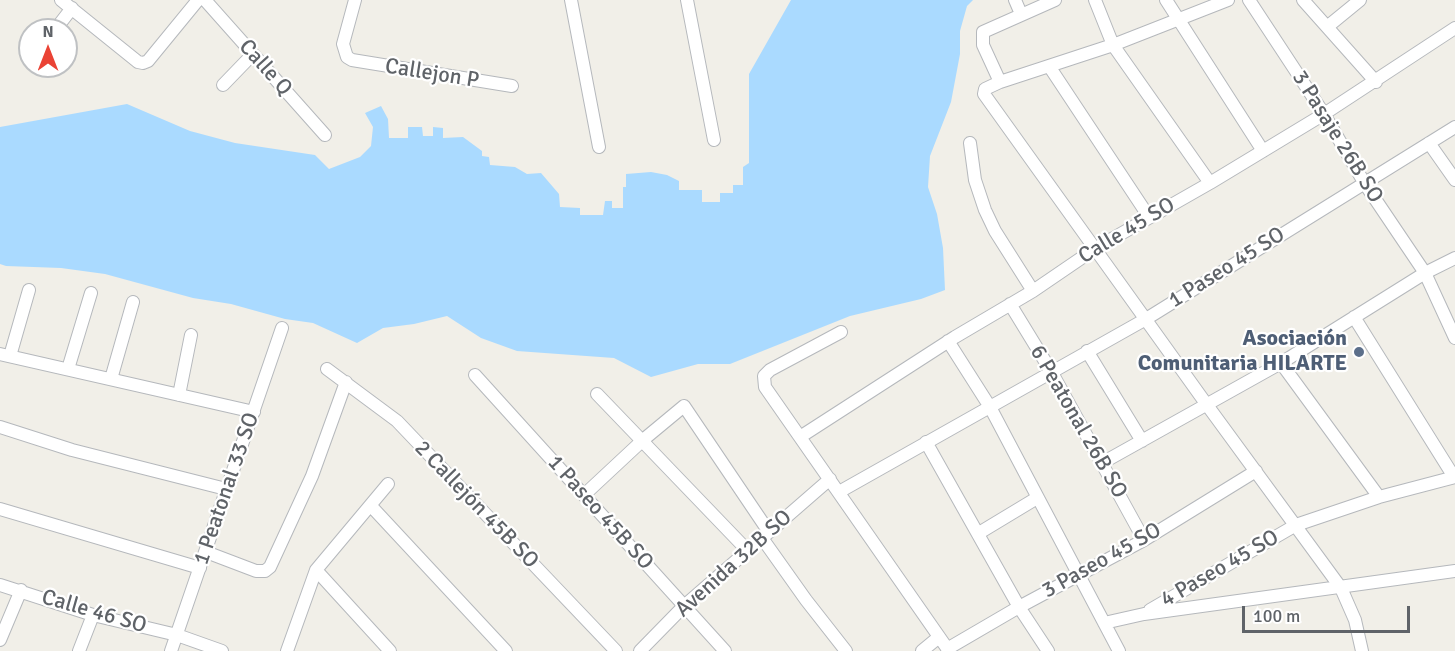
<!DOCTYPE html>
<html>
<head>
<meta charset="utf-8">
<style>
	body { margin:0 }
	#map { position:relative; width:1455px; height:651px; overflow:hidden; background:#f1efe8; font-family:Signika,sans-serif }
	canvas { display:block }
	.north { position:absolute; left:18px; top:18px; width:60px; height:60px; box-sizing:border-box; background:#fff; border:2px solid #bfc1c3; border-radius:50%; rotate:0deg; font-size:16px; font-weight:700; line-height:24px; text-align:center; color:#5f6368 }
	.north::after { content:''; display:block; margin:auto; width:21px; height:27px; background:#ea4335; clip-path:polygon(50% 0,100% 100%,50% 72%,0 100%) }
	.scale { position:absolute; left:1242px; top:606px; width:168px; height:27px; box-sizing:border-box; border:3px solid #5f6368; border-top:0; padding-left:8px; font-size:18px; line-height:21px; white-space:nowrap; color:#5f6368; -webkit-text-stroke:4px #fff; paint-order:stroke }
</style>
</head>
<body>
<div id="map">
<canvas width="1455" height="651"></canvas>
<div class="north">N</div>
<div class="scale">100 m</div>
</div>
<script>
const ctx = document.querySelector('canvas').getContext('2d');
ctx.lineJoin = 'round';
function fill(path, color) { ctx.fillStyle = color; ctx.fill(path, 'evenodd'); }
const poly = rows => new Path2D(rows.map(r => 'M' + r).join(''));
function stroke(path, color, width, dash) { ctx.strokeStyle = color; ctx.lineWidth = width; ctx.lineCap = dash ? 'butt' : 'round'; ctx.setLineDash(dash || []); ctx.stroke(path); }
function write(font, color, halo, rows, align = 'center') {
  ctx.font = font + ' Signika,sans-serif'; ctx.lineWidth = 4.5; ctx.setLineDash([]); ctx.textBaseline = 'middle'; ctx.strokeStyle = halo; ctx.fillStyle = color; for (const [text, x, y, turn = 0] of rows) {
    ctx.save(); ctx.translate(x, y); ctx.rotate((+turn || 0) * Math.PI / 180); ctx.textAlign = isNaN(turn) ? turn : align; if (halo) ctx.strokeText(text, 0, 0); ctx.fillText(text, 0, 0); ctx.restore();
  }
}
fill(poly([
	[791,0,973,0,967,6,960,31,960,54,951,102,930,156,928,187,937,214,943,248,945,290,921,299,850,316,730,364,698,364,651,377,614,358,517,351,481,338,447,316,414,324,383,328,357,343,313,323,285,319,231,304,193,298,105,274,61,268,6,266,0,264,0,127,127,104,190,131,235,143,315,155,329,169,360,157,371,146,373,127,365,113,381,106,388,119,389,138,408,138,408,127,422,127,423,136,433,136,433,127,443,128,443,138,463,137,482,151,482,156,489,157,490,165,515,167,527,174,541,173,559,194,560,207,580,208,580,215,603,215,605,201,612,201,612,208,623,208,623,187,626,187,626,174,651,172,667,175,679,181,679,190,702,190,702,202,720,202,720,193,733,193,733,185,743,185,743,167,749,163,749,74]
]), '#aadaff');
const street = poly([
	[61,0,138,62,143,63,148,61,198,0],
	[205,0,325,135],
	[355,0,343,44,347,57,352,60,512,86],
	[571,0,599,147],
	[687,0,714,140],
	[1015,0,1021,14],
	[1095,0,1113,45,1210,183],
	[1166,0,1263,151],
	[1228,0,1113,45,1000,82,985,89,984,94,1207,405,1341,588,1355,620,1362,651],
	[1249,0,1324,114,1365,184,1425,273,1455,338],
	[1303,0,1376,82],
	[1327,27,1360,0],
	[55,30,72,8],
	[1049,66,1149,217],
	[1000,82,983,45,983,32,1055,0],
	[223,85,252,55],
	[970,143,975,180,985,210,995,231,1033,291],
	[1429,143,1455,180],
	[1010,304,1051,371,1144,540],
	[1354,317,1454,477],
	[841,332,770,370,764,376,765,387,949,651],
	[948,341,990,407,1119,651],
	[1087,351,1142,441],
	[0,354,254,412],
	[10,356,29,290],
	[1281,363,1379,497],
	[68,369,91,293],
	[327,369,397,421,616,651],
	[475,375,725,651],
	[111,379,133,302],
	[597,394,748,551],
	[179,395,191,335],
	[0,427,72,450,226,489],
	[800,437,955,337,1033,291,1096,248,1210,183,1324,114,1455,28],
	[926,442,1019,607,1048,651],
	[1102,463,1281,363,1425,273,1455,258],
	[839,492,1146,319,1455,127],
	[584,495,643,440,684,406,769,532],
	[371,506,506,651],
	[0,509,200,568],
	[979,533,1037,498],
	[762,538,806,600,846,651],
	[206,552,256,571,265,571,270,567,312,476,346,382],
	[316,570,390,651],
	[0,585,93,615,177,635,222,651],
	[1150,610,1296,525,1379,497,1455,477],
	[1104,623,1144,614,1455,571],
	[0,640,21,590],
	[947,649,1019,607,1144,540,1256,471],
	[79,651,93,615],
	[171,651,282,328],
	[287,651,316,570,388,484],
	[640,651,684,606,830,479],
	[922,651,939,637]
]);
stroke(street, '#b5b8bc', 14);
stroke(street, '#fff', 12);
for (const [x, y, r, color] of [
	[1359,352,6,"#5c6f8a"]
]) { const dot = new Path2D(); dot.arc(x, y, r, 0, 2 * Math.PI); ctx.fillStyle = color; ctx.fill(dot); stroke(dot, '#fff', 2); }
write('22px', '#5f6368', '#fff', [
	["Calle Q",265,68,48],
	["Callejon P",432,74,9],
	["3 Pasaje 26B SO",1337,137,58],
	["Calle 45 SO",1127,231,-31],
	["1 Paseo 45 SO",1227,268,-32],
	["6 Peatonal 26B SO",1078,422,60],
	["1 Peatonal 33 SO",227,489,-71],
	["2 Callejón 45B SO",476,505,46],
	["1 Paseo 45B SO",600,513,48],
	["3 Paseo 45 SO",1102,561,-29],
	["Avenida 32B SO",734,564,-42],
	["4 Paseo 45 SO",1220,569,-30],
	["Calle 46 SO",94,612,16]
]);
write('bold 22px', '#4e5e75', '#fff', [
	["Asociación",1347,339],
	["Comunitaria HILARTE",1347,364]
], 'right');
</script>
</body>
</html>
